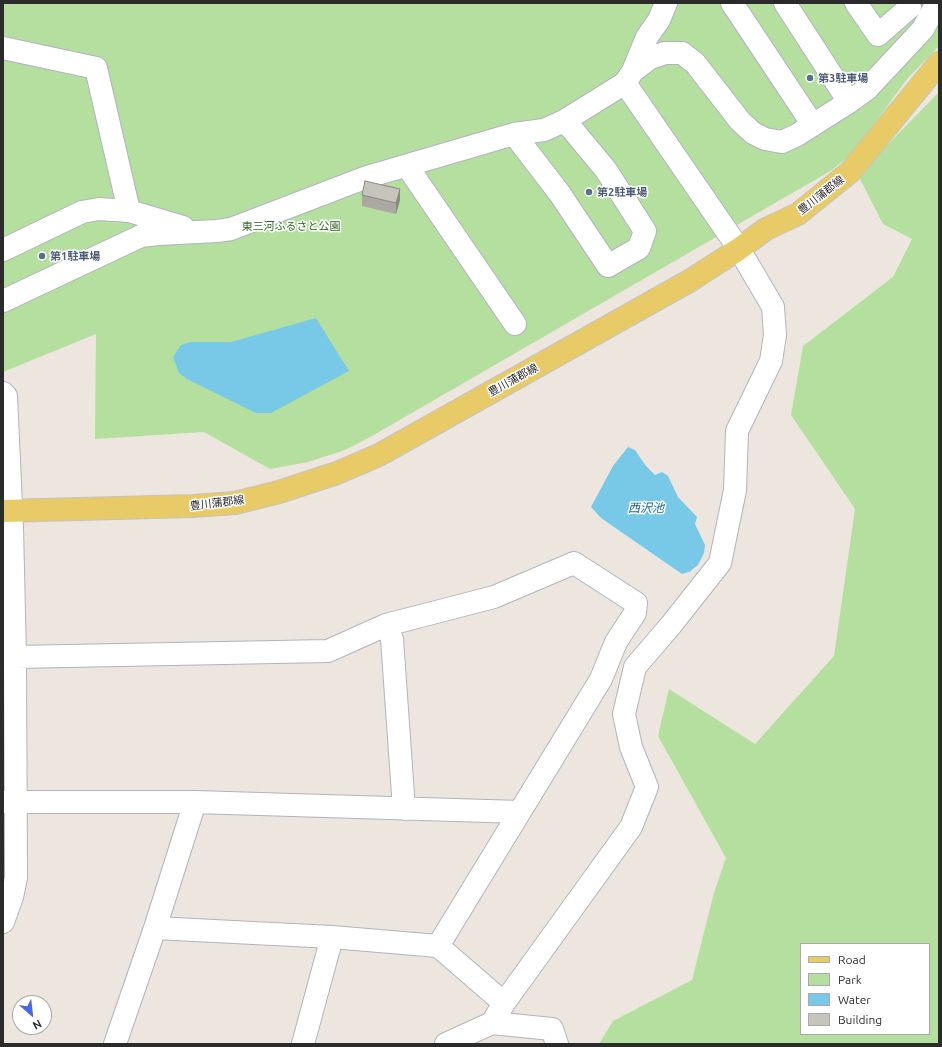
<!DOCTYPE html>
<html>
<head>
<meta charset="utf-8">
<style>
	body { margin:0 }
	#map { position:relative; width:942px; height:1047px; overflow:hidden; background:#ece6de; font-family:Ubuntu,sans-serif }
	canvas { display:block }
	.frame { position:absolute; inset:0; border:4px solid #2b2b2b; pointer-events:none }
	.legend { position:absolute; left:800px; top:943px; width:130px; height:92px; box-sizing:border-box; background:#fff; border:1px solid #aaa; margin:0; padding:5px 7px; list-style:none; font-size:12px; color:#2b2b2b }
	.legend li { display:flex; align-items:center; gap:8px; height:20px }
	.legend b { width:20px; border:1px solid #aaa }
	.north { position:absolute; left:12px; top:995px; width:40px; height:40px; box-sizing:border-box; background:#fff; border:1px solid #aaa; border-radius:50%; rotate:152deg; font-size:11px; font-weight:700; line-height:16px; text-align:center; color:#2b2b2b }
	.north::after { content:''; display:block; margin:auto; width:14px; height:18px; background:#4867ef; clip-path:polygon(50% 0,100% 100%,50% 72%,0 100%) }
</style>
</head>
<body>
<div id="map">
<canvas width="942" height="1047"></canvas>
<div class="frame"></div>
<ul class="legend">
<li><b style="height:5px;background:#e8ca66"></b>Road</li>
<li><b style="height:11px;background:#b4df9e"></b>Park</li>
<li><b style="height:11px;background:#77c9e7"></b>Water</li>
<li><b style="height:11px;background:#c7c3bd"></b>Building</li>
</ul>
<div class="north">N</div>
</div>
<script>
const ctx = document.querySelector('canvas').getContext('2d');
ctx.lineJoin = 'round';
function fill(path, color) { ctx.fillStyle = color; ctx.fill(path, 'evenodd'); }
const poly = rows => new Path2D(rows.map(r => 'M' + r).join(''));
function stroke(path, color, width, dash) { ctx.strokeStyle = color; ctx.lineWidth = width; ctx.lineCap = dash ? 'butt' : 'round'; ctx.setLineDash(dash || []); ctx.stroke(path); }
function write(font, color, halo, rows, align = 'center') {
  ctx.font = font + ' Ubuntu,"Noto Sans JP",sans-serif'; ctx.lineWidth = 3; ctx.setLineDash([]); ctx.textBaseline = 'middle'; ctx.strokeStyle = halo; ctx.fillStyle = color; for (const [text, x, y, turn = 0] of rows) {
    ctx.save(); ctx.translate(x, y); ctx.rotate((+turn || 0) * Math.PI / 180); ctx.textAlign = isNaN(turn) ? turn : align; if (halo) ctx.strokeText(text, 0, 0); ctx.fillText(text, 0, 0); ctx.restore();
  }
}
fill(poly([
	[3,3,939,3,939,46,907,79,853,153,832,170,372,436,345,450,308,462,270,469,204,432,95,439,96,334,3,372],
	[939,92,939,1044,599,1044,613,1021,692,980,714,893,726,858,658,736,669,689,755,744,834,656,855,509,791,415,803,346,893,277,912,239,883,224,858,175],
	[801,944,929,944,929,1034,801,1034],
	[3,811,10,816,3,907]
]), '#b4df9e');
fill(poly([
	[316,318,349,371,271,413,256,413,187,379,179,373,173,357,181,345,191,342,231,342],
	[628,447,635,450,646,466,655,475,662,472,668,476,678,497,697,517,695,524,705,545,704,553,698,565,689,572,682,574,601,518,591,507,613,466]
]), '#77c9e7');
const minor = poly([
	[732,3,813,125],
	[785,3,849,102],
	[856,3,878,35,910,7],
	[3,48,96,68,129,211],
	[633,71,650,58,665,53,682,53,695,63,740,121,753,133,765,139,782,142,797,135,849,102,867,89,923,29,937,3],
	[514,134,560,194,608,266,639,248,645,231,606,170,572,129,564,121],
	[407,166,515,324],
	[3,250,82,212,99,209,129,211,183,227],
	[3,301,141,236,158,234,217,231,231,229,367,177,514,134,544,130,564,121,625,83,633,71,647,37,659,20,666,3],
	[3,393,6,396,12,527,15,657,3,657],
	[3,802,195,802,520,812],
	[3,922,12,897,16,878,15,657,328,651,386,625,392,639,404,809],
	[155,928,332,937,438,946,601,679,616,642,635,613,636,603,574,563,494,597,386,625],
	[438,946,504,1003],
	[492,1023,504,1003,631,827,647,787,631,747,624,714,635,667,671,625,720,563,735,490,737,431,771,361,775,335,773,307,739,249,625,83],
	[115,1044,155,928,195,802],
	[303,1044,332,937],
	[446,1044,492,1023,552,1029,557,1044]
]);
const major = poly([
	[3,511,193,506,235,503,279,492,337,473,379,455,691,280,739,249,766,229,798,214,850,172,939,63]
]);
stroke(minor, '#b1b4bd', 24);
stroke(major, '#c4c4c4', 24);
stroke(minor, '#fff', 22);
stroke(major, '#e8ca66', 22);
fill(poly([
	[362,195,400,200,396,214,362,206]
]), '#aba8a3');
fill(poly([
	[400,189,400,200,396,214,396,203]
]), '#8b8884');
const building = poly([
	[365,181,400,189,396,203,362,195,365,181]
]);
fill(building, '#c7c3bd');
stroke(building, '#8b8884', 1);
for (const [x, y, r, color] of [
	[810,78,4,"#5c6f8a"],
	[589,192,4,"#5c6f8a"],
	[42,256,4,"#5c6f8a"]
]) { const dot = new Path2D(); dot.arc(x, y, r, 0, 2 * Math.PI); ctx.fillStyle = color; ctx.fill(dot); stroke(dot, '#fff', 1.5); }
write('bold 11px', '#4e5e75', '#fff', [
	["第3駐車場",818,78],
	["第2駐車場",597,192],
	["第1駐車場",50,256]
], 'left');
write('11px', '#2b2b2b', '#fff', [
	["豊川蒲郡線",821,195,-38],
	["豊川蒲郡線",513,380,-29],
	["豊川蒲郡線",217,503,-7]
]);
write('11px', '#2d641f', '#fff', [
	["東三河ふるさと公園",291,226]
]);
write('italic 12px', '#156894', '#fff', [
	["西沢池",646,508]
]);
</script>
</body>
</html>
